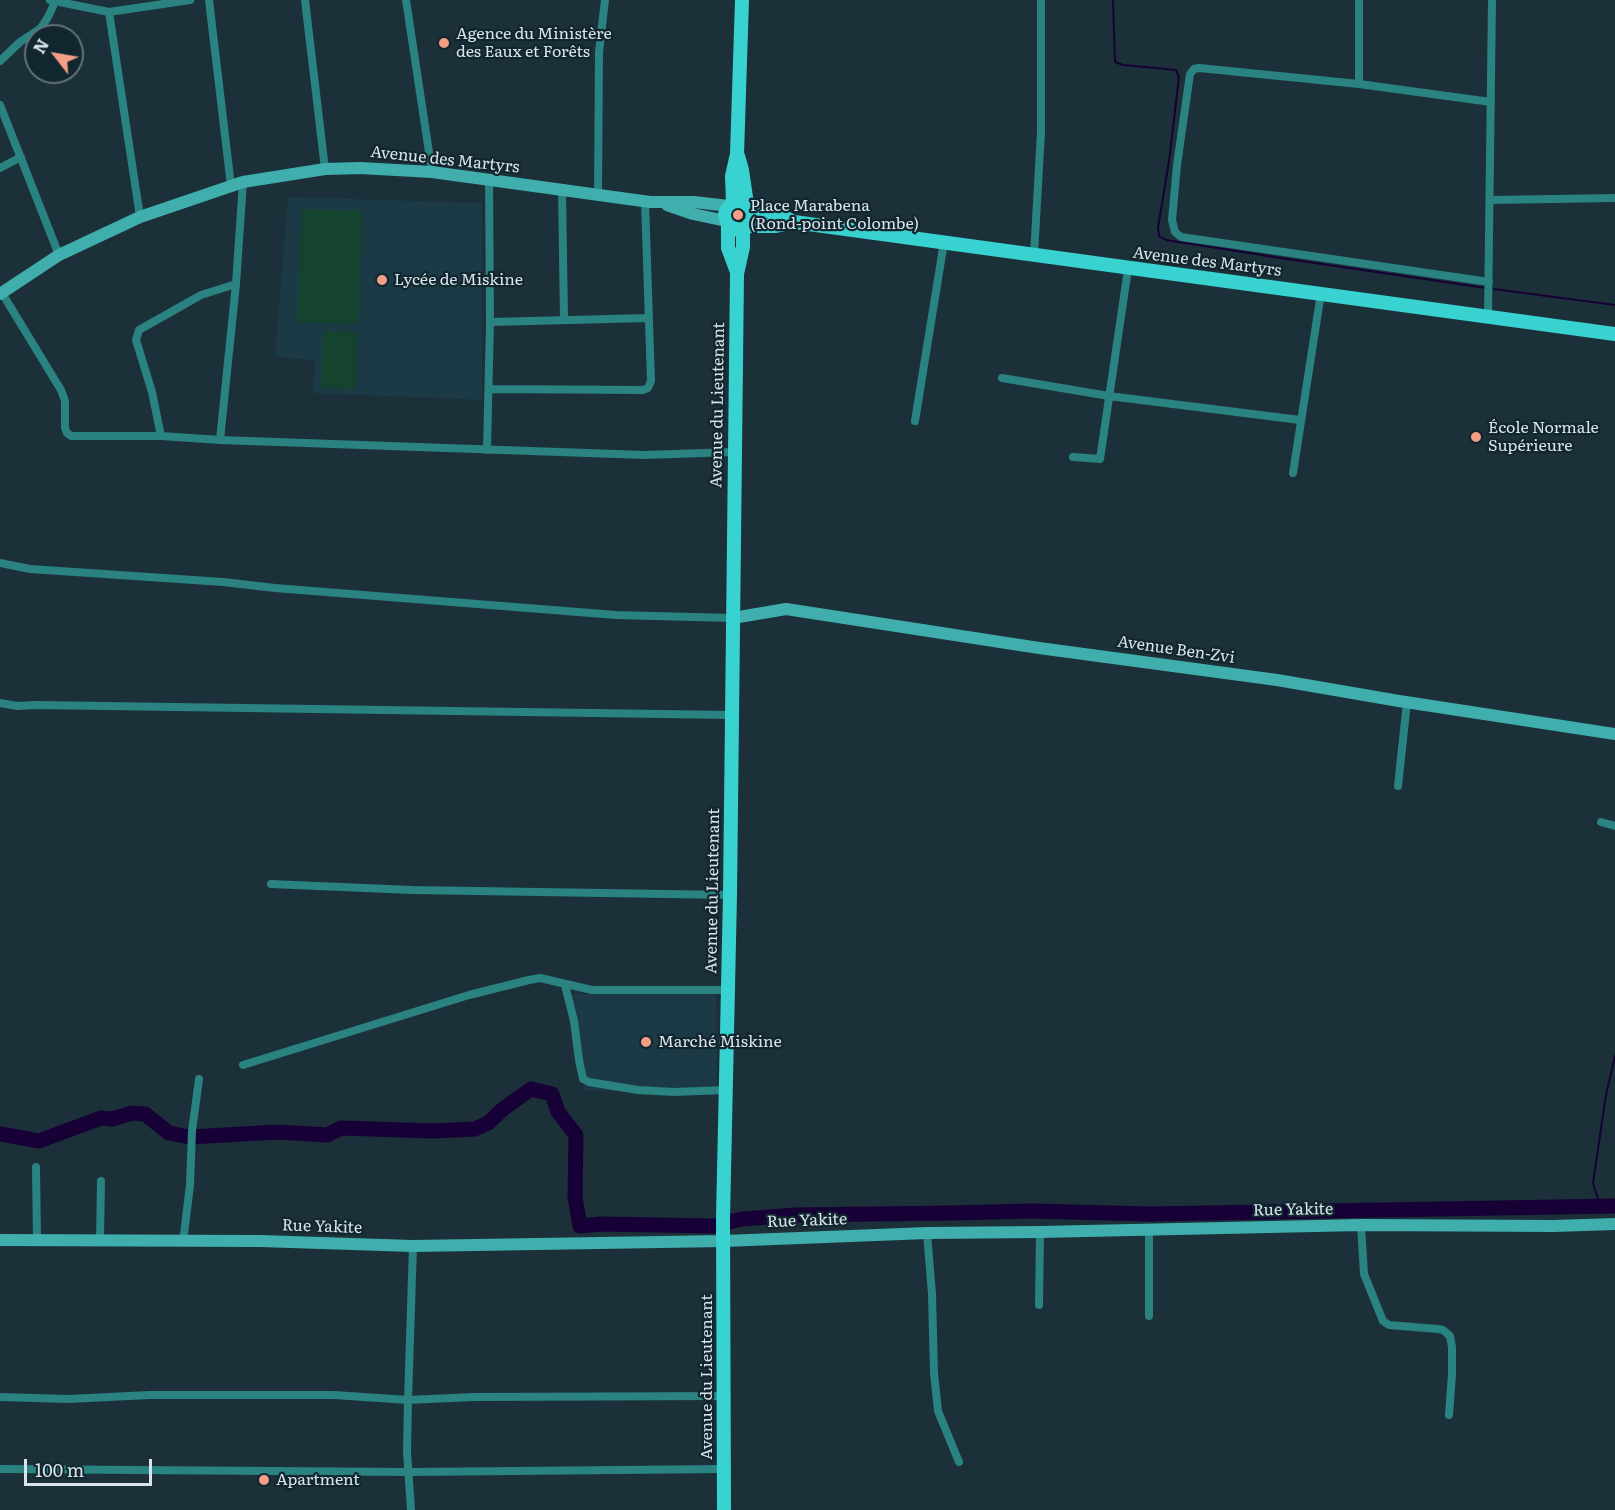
<!DOCTYPE html>
<html>
<head>
<meta charset="utf-8">
<style>
	body { margin:0 }
	#map { position:relative; width:1615px; height:1510px; overflow:hidden; background:#1b3039; font-family:Literata,serif }
	canvas { display:block }
	.north { position:absolute; left:24px; top:24px; width:60px; height:60px; box-sizing:border-box; background:#11262e; border:2px solid #617279; border-radius:50%; rotate:301deg; font-size:16px; font-weight:700; line-height:24px; text-align:center; color:#d8e4ea }
	.north::after { content:''; display:block; margin:auto; width:21px; height:27px; background:#f49e87; clip-path:polygon(50% 0,100% 100%,50% 72%,0 100%) }
	.scale { position:absolute; left:24px; top:1459px; width:128px; height:27px; box-sizing:border-box; border:3px solid #d8e4ea; border-top:0; padding-left:8px; font-size:18px; line-height:21px; white-space:nowrap; color:#d8e4ea; -webkit-text-stroke:4px #11262e; paint-order:stroke }
</style>
</head>
<body>
<div id="map">
<canvas width="1615" height="1510"></canvas>
<div class="north">N</div>
<div class="scale">100 m</div>
</div>
<script>
const ctx = document.querySelector('canvas').getContext('2d');
ctx.lineJoin = 'round';
function fill(path, color) { ctx.fillStyle = color; ctx.fill(path, 'evenodd'); }
const poly = rows => new Path2D(rows.map(r => 'M' + r).join(''));
function stroke(path, color, width, dash) { ctx.strokeStyle = color; ctx.lineWidth = width; ctx.lineCap = dash ? 'butt' : 'round'; ctx.setLineDash(dash || []); ctx.stroke(path); }
function write(font, color, halo, rows, align = 'center') {
  ctx.font = font + ' Literata,serif'; ctx.lineWidth = 4.5; ctx.setLineDash([]); ctx.textBaseline = 'middle'; ctx.strokeStyle = halo; ctx.fillStyle = color; for (const [text, x, y, turn = 0] of rows) {
    ctx.save(); ctx.translate(x, y); ctx.rotate((+turn || 0) * Math.PI / 180); ctx.textAlign = isNaN(turn) ? turn : align; if (halo) ctx.strokeText(text, 0, 0); ctx.fillText(text, 0, 0); ctx.restore();
  }
}
fill(poly([
	[288,197,482,203,482,400,313,393,315,360,275,357],
	[567,994,716,994,717,1091,584,1091]
]), '#1c3a46');
fill(poly([
	[302,209,362,211,358,324,297,322],
	[323,331,357,332,355,389,321,388]
]), '#14442e');
stroke(poly([
	[1113,0,1115,62,1123,65,1176,70,1179,77,1169,161,1158,228,1159,236,1166,240,1287,259,1486,288],
	[1494,289,1615,305],
	[1600,1206,1593,1183,1606,1095,1615,1056]
]), '#160036', 2);
stroke(poly([
	[0,1134,39,1141,101,1118,112,1119,132,1113,145,1114,169,1133,189,1137,279,1132,327,1135,341,1128,433,1131,475,1129,488,1123,503,1109,531,1089,552,1094,558,1112,576,1135,575,1197,580,1226,601,1224,714,1226,742,1219,796,1215,952,1213,1031,1211,1150,1214,1615,1206]
]), '#160036', 15);
stroke(poly([
	[50,0,109,12,140,217],
	[209,0,231,186],
	[305,0,325,169],
	[406,0,432,172],
	[1359,0,1359,84],
	[109,12,190,0],
	[0,61,20,42,41,28,48,17,56,0],
	[0,105,59,255],
	[0,168,21,157],
	[562,190,564,320],
	[598,195,599,52,605,0],
	[1490,200,1615,198],
	[1034,255,1041,132,1041,0],
	[1489,282,1181,237,1175,232,1172,220,1177,165,1190,74,1194,69,1199,68,1359,84,1491,102],
	[2,293,61,390,65,401,65,428,67,433,71,436,161,436,220,440,644,455,734,452],
	[1488,316,1492,0],
	[490,322,648,318],
	[1002,378,1109,396,1300,420],
	[490,389,643,390,648,388,651,381,645,202],
	[915,421,944,242],
	[161,436,152,392,136,340,139,330,201,295,236,284],
	[220,440,236,284,243,182],
	[487,450,490,322,489,180],
	[1073,457,1100,459,1128,269],
	[1293,473,1321,293],
	[0,563,30,569,223,582,275,588,616,615,733,618],
	[0,703,17,706,36,705,732,715],
	[1398,786,1407,702],
	[1601,822,1615,826],
	[271,884,412,890,730,895],
	[565,985,574,1021,579,1060,583,1079,589,1082,638,1090,674,1092,726,1090],
	[243,1065,469,995,529,980,540,978,592,990,728,990],
	[36,1167,37,1240],
	[1361,1225,1364,1274,1383,1321,1389,1325,1438,1329,1443,1330,1450,1336,1452,1347,1452,1374,1449,1415],
	[1149,1229,1149,1316],
	[927,1233,932,1294,934,1373,938,1411,959,1462],
	[100,1241,101,1181],
	[183,1242,190,1185,192,1131,199,1079],
	[1039,1305,1040,1232],
	[0,1397,68,1399,150,1395,334,1395,408,1400,474,1397,724,1396],
	[0,1469,409,1472,723,1469],
	[411,1510,407,1452,408,1400,413,1246]
]), '#2a8281', 8);
stroke(poly([
	[667,205,693,214,726,221],
	[0,294,59,255,140,217,243,182,325,169,360,168,432,172,650,202,694,202,729,206],
	[733,618,786,609,1039,648,1277,680,1399,701,1615,734],
	[0,1240,260,1241,413,1246,724,1241,927,1233,1040,1232,1361,1225,1554,1226,1615,1224]
]), '#40aeac', 12);
stroke(poly([
	[738,156,742,170,747,204],
	[733,203,732,176,737,154,742,0],
	[751,208,778,214,794,222,1615,334],
	[728,225,738,230,746,228,752,221,753,214,751,208,743,202,733,203,726,210,725,215,728,225,728,248,737,272],
	[748,226,776,226,794,222],
	[724,1510,723,1218,730,895,737,274,743,247,743,229]
]), '#38d2d0', 14);
for (const [x, y, r, color] of [
	[444,43,6,"#f49e87"],
	[738,215,6,"#f49e87"],
	[382,280,6,"#f49e87"],
	[1476,437,6,"#f49e87"],
	[646,1042,6,"#f49e87"],
	[264,1480,6,"#f49e87"]
]) { const dot = new Path2D(); dot.arc(x, y, r, 0, 2 * Math.PI); ctx.fillStyle = color; ctx.fill(dot); stroke(dot, '#11262e', 2); }
write('16px', '#d8e4ea', '#11262e', [
	["Agence du Ministère",456,34],
	["des Eaux et Forêts",456,52],
	["Place Marabena",750,206],
	["(Rond-point Colombe)",750,224],
	["Lycée de Miskine",394,280],
	["École Normale",1488,428],
	["Supérieure",1488,446],
	["Marché Miskine",658,1042],
	["Apartment",276,1480]
], 'left');
write('16px', '#d8e4ea', '#11262e', [
	["Avenue des Martyrs",445,160,6],
	["Avenue des Martyrs",1207,262,7],
	["Avenue du Lieutenant",718,405,-89],
	["Avenue Ben-Zvi",1176,650,8],
	["Avenue du Lieutenant",713,891,-89],
	["Rue Yakite",1293,1210,-1],
	["Rue Yakite",807,1221,-2],
	["Rue Yakite",322,1227,2],
	["Avenue du Lieutenant",707,1377,-90]
]);
</script>
</body>
</html>
